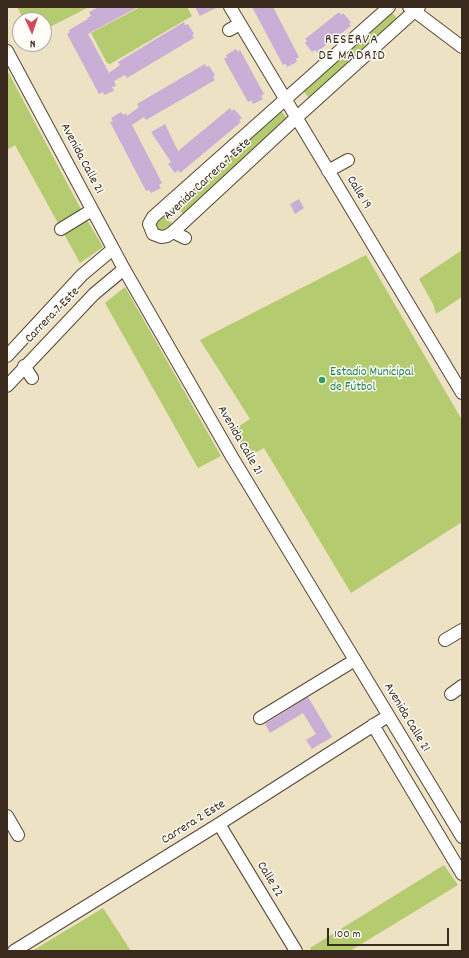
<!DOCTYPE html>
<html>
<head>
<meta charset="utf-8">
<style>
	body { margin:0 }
	#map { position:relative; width:469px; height:958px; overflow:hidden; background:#eee2c4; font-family:Dekko,sans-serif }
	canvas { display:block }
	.frame { position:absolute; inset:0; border:8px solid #3b2a1e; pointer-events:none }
	.north { position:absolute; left:12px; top:12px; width:40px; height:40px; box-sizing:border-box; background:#fdfcf7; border:1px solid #afa8a0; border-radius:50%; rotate:177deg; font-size:11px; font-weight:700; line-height:16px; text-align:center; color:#3b2a1e }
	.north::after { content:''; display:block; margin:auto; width:14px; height:18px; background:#d1495b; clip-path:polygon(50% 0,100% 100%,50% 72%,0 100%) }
	.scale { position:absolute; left:327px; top:928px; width:122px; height:18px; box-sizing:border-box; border:2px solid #3b2a1e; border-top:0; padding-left:5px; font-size:12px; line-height:14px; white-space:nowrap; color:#3b2a1e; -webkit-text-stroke:3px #fdfcf7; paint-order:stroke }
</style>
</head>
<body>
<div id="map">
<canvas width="469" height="958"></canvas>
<div class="frame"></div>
<div class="north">N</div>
<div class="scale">100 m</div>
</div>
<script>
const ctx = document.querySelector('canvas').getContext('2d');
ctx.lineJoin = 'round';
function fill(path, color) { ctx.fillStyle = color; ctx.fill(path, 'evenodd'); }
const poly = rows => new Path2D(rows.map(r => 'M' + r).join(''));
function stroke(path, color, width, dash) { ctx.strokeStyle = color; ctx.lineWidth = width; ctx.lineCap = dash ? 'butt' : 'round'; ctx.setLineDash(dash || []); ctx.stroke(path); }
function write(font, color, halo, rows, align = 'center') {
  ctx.font = font + ' Dekko,sans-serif'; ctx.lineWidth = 3; ctx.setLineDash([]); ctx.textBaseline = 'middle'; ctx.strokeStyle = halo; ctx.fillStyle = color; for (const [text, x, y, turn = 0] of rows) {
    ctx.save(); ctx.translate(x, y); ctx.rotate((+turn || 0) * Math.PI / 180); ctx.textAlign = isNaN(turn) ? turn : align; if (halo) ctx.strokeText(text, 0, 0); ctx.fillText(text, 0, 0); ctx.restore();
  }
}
fill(poly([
	[17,7,89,7,44,30,44,20,24,20],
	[140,7,187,7,192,16,110,64,107,63,91,33],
	[391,12,400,21,310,99,303,91],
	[7,70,84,215,103,247,80,263,15,145,7,150],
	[280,110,289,120,184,215,176,205],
	[165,215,174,226,163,234,155,228,156,224],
	[462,250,462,297,436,314,433,304,419,279],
	[366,255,462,420,462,522,351,593,264,448,249,456,233,430,250,419,200,340],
	[125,287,221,456,198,468,105,303],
	[444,865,458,885,350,951,312,951,310,948],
	[103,908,131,951,32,951]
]), '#b4cb70');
fill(poly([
	[99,7,138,7,88,34,109,73,120,65,118,62,184,22,185,25,188,24,194,34,192,35,194,38,127,78,125,75,114,81,116,86,112,87,114,91,104,95,103,92,99,94,67,34,70,32,69,30,88,19,87,18,91,16,89,12],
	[195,7,218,7,200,16],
	[252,7,273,7,299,57,296,59,297,62,287,67,286,64,283,65],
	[339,12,341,15,343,13,351,22,349,24,351,26,317,52,315,50,312,52,305,43,307,41,305,39],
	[236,49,238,52,240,50,264,94,261,96,263,99,253,104,251,100,248,102,224,59,227,57,226,55],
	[205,64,206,67,209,66,215,75,213,77,215,80,146,120,144,117,132,125,162,183,159,185,161,188,151,193,149,190,146,191,110,122,113,121,111,118,121,112,123,115,126,113,127,116,139,107,137,104],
	[230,108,232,111,234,109,242,118,239,120,241,122,180,173,178,170,175,173,168,164,171,162,151,132,165,124,178,151],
	[299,199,304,208,295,214,290,204],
	[308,697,332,737,312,749,306,740,316,734,303,713,270,733,265,724]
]), '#c9aed5');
const minor = poly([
	[230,7,462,393],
	[389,7,153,217,149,224,153,234,161,237,167,236,173,232,296,118,419,7],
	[409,7,462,47],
	[229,30,240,24],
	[7,51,124,269,232,457,462,837],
	[328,171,348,160],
	[61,229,92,210],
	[173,232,185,238],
	[7,356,82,275,113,249],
	[24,366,32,378],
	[7,386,94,294,124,269],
	[445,640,462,630],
	[451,694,462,686],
	[260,718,355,660],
	[373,725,462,874],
	[7,816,18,835],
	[219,824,296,951],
	[14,951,219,824,388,716]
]);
stroke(minor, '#564637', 14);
stroke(minor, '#fff', 12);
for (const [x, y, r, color] of [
	[322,380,4,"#2e9e5b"]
]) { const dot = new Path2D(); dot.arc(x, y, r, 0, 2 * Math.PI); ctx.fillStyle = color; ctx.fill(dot); stroke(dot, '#fdfcf7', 1.5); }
write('13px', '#3b2a1e', '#fdfcf7', [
	["Avenida Calle 21",81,159,62],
	["Avenida Carrera 7 Este",208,180,-43],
	["Calle 19",358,193,59],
	["Carrera 7 Este",53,316,-46],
	["Avenida Calle 21",239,441,60],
	["Avenida Calle 21",406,718,59],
	["Carrera 2 Este",194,823,-32],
	["Calle 22",269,880,59]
]);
write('13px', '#27864d', '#fdfcf7', [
	["Estadio Municipal",330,373],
	["de Fútbol",330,388]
], 'left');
ctx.letterSpacing = '1px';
write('14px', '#3b2a1e', '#fdfcf7', [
	["RESERVA",352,41],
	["DE MADRID",352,57]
]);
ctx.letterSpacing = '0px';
</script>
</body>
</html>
